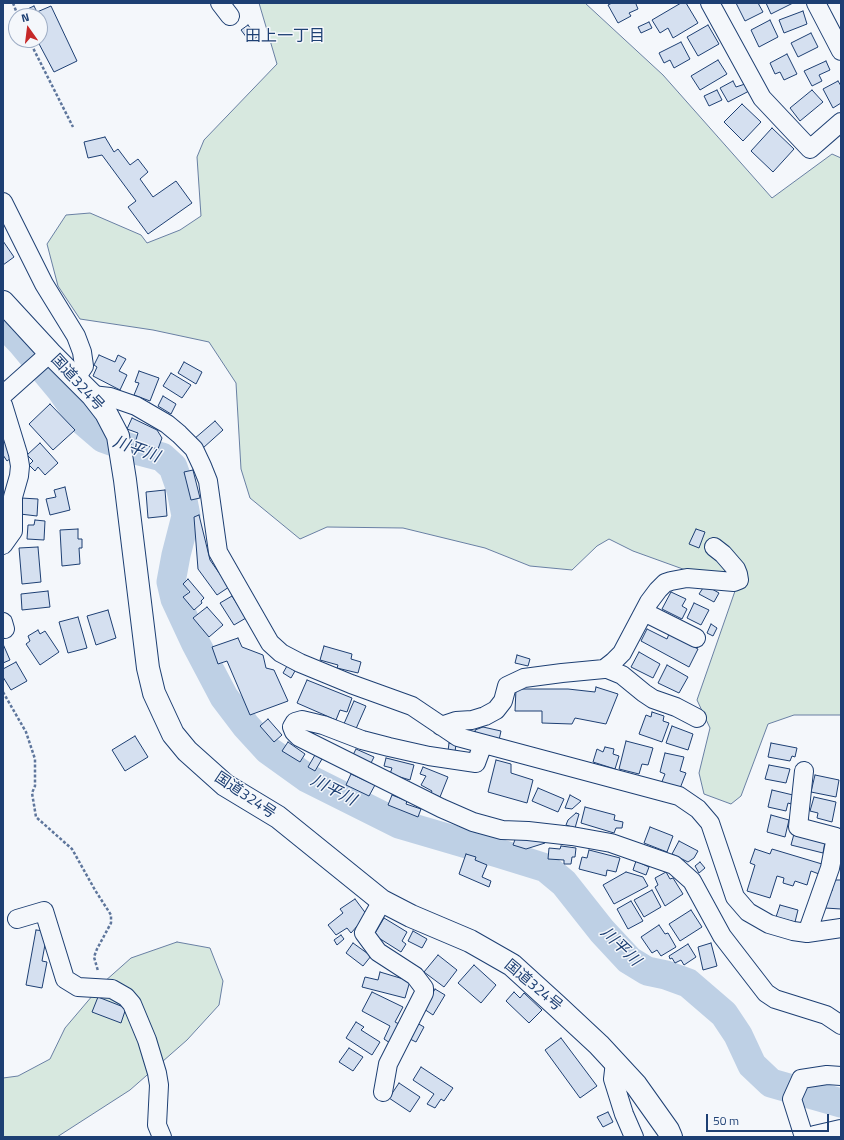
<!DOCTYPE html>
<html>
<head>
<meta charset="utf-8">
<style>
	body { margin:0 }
	#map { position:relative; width:844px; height:1140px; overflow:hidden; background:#f4f7fb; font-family:"Titillium Web",sans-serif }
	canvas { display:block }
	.frame { position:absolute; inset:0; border:4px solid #1d3f73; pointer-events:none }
	.north { position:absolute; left:8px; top:8px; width:40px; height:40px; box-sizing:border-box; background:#f4f7fb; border:1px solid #9eadc5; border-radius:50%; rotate:346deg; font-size:11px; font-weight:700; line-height:16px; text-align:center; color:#1d3f73 }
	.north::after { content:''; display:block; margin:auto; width:14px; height:18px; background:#c62828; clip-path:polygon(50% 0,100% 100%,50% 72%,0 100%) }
	.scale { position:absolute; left:706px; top:1114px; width:123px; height:18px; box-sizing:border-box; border:2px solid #1d3f73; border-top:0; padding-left:5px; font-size:12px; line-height:14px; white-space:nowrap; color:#1d3f73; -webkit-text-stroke:3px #f4f7fb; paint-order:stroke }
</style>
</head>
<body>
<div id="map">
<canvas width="844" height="1140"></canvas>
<div class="frame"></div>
<div class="north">N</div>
<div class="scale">50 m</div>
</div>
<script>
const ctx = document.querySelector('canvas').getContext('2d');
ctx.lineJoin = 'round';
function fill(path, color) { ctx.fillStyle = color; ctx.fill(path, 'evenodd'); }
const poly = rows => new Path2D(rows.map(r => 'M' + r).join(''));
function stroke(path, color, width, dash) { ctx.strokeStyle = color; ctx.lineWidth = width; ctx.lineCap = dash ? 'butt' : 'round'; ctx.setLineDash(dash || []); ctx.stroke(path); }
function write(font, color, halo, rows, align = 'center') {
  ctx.font = font + ' "Titillium Web","Noto Sans JP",sans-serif'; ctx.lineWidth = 3; ctx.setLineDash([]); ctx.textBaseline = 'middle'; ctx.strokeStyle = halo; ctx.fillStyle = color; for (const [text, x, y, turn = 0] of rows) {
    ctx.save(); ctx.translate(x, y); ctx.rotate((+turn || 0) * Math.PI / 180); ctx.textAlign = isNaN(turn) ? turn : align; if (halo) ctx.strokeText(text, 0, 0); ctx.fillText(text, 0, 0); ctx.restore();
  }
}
const green = poly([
	[259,3,585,3,663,75,772,198,832,154,841,158,841,715,794,715,768,724,741,796,731,804,704,794,699,773,710,728,697,700,735,591,705,577,633,551,609,539,597,546,572,570,530,566,485,548,403,528,327,527,300,539,250,498,241,469,236,383,209,342,153,330,80,319,58,286,47,244,66,215,90,213,141,235,147,243,180,230,201,216,197,157,204,140,277,64,259,3],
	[177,942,210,948,223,981,219,1005,187,1040,130,1090,57,1137,3,1137,3,1078,18,1076,50,1059,65,1028,104,982,131,958,177,942]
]);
fill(green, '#d7e8df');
stroke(green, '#687fa3', 1);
stroke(poly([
	[3,323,21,342,61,390,82,420,103,438,139,451,162,457,173,467,181,490,186,516,176,555,171,582,175,599,195,642,224,697,246,726,268,750,307,778,399,824,498,853,546,868,564,883,602,931,629,960,647,971,666,975,688,983,724,1014,738,1035,752,1065,771,1083,841,1103]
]), '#bed0e5', 29);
const building = poly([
	[612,3,637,3,636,4,638,9,629,13,631,16,618,23,608,5,612,3],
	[681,3,686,3,698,23,673,38,668,28,660,33,652,20,681,3],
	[736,3,758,3,763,12,745,21,736,3],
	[766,3,793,3,771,14,766,3],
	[34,6,37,12,51,6,77,61,54,72,37,40,40,40,40,16,25,16,23,11,34,6],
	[803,11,807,24,784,33,779,20,803,11],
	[770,20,778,37,759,47,751,30,770,20],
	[649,22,652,28,641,33,638,27,649,22],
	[248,25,257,37,250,42,241,30,248,25],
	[708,25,719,44,698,56,687,37,708,25],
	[811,33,818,47,798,57,791,43,811,33],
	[681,42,690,59,674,68,670,60,664,63,659,53,681,42],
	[787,54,797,74,784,80,780,72,775,74,770,63,787,54],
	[718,60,727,74,700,90,691,76,718,60],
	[826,61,830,70,819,75,822,81,812,86,804,71,826,61],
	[733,81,736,87,745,84,749,91,728,102,720,88,733,81],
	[838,81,841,86,841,103,833,108,823,89,838,81],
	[717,90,722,100,709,106,704,96,717,90],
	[812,90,823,102,800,121,790,108,812,90],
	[742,104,761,122,743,141,724,122,742,104],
	[772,128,794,149,773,172,751,151,772,128],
	[105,137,114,152,118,149,130,165,138,159,148,172,140,179,153,197,176,181,192,203,148,234,128,207,136,201,102,155,88,158,84,142,105,137],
	[3,241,14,257,3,265,3,241],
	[99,355,115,362,118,355,126,359,119,371,127,375,120,390,93,376,97,367,94,365,99,355],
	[184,362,202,372,196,384,178,373,184,362],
	[139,371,159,378,150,401,134,395,139,383,135,382,139,371],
	[171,373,191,385,182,398,163,386,171,373],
	[163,396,176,404,171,414,158,406,163,396],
	[50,404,75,430,53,450,29,424,50,404],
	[132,418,157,430,162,438,158,449,135,443,138,433,127,429,132,418],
	[215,421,223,430,203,448,194,439,215,421],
	[3,437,15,455,7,461,3,455,3,437],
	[40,443,58,463,45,475,38,467,35,471,29,465,33,461,27,455,40,443],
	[193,470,200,498,191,500,184,472,193,470],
	[65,487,70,510,50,515,46,499,56,497,54,490,65,487],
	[165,490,167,516,148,518,146,492,165,490],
	[21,498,38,499,37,516,20,514,21,498],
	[199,515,210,560,229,587,217,595,198,569,194,517,199,515],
	[35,520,45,521,44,540,27,539,28,525,34,525,35,520],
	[78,529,78,539,82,539,82,548,79,548,80,564,62,566,60,530,78,529],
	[696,529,705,532,699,548,689,544,696,529],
	[38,547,41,582,22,584,19,548,38,547],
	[188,579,204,598,201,601,202,603,194,610,183,597,190,592,183,584,188,579],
	[705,585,719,593,714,602,699,594,705,585],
	[48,591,50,607,22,610,21,594,48,591],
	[671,592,686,599,682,606,687,609,682,619,662,609,671,592],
	[232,596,246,618,234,625,220,603,232,596],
	[694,603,709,610,701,625,687,618,694,603],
	[207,607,223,625,209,637,193,618,207,607],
	[108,610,116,638,96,645,87,616,108,610],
	[78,617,87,648,68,653,59,622,78,617],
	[711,624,717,628,713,636,707,633,711,624],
	[647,629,667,639,669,634,698,649,689,667,641,641,647,629],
	[38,630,40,634,45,631,59,652,40,665,26,644,30,641,28,636,38,630],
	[238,638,242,647,263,655,266,668,274,670,288,701,250,715,227,661,218,664,212,647,238,638],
	[3,644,10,660,3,663,3,644],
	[324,646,352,654,351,659,361,662,358,673,337,668,338,665,320,660,324,646],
	[639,652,660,664,653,678,631,667,639,652],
	[517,655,530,659,528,666,515,663,517,655],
	[16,662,27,681,11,690,3,677,3,669,16,662],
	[667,665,688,677,679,693,658,683,667,665],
	[287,666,295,671,291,678,283,673,287,666],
	[307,680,352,698,347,712,340,710,336,720,297,703,307,680],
	[596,687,618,694,606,724,575,718,572,724,542,723,542,711,515,711,516,689,568,689,595,692,596,687],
	[354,701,366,706,355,731,343,726,354,701],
	[652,712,664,716,663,721,669,723,662,742,639,734,646,715,651,717,652,712],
	[268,719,282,735,274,742,260,726,268,719],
	[672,726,693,734,688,750,666,743,672,726],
	[483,727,501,731,499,740,476,734,475,730,483,727],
	[135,736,148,757,125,771,112,750,135,736],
	[626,741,653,748,648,765,642,764,639,774,619,769,626,741],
	[288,742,305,754,300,762,282,751,288,742],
	[449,743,456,744,455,752,448,751,449,743],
	[771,743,797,748,795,757,792,756,790,761,768,757,771,743],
	[605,747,614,749,613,754,619,756,615,769,593,762,597,749,603,752,605,747],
	[356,749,374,757,371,763,353,755,356,749],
	[665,753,684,757,680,771,686,773,679,791,661,784,665,774,660,772,665,753],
	[315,755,322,759,315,771,308,767,315,755],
	[386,758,414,765,410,780,390,774,392,768,384,766,386,758],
	[496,760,511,764,511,773,533,780,527,803,488,792,496,760],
	[769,765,790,769,786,783,765,779,769,765],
	[423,767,448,777,440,797,431,793,432,791,421,785,426,776,420,774,423,767],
	[351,774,375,785,369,796,346,785,351,774],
	[815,775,839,780,836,797,811,792,815,775],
	[538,788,564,799,558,812,532,801,538,788],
	[772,790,793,795,791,804,788,803,786,811,768,807,772,790],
	[392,795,407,801,406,804,421,809,418,817,388,805,392,795],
	[570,795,581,801,572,809,565,808,570,795],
	[814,797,836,802,832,822,817,818,818,813,810,811,814,797],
	[585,807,615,815,614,820,623,822,622,828,616,828,614,833,581,823,585,807],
	[576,813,579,814,575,828,566,825,568,820,576,813],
	[771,815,789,820,785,837,767,832,771,815],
	[650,827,673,836,667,852,644,843,650,827],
	[794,834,825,842,823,853,791,845,794,834],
	[516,837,546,839,545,843,526,849,513,845,516,837],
	[679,841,698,851,694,858,688,862,672,854,679,841],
	[561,846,576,848,575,857,572,857,571,864,564,864,564,860,548,859,549,848,560,849,561,846],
	[755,849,770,854,772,849,822,864,819,874,811,871,807,885,795,881,793,886,783,883,784,878,777,876,770,898,747,891,755,865,750,863,755,849],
	[589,850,620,858,616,872,607,870,606,876,579,869,582,857,587,858,589,850],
	[466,854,476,857,475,860,487,865,482,877,491,881,489,887,459,874,466,854],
	[636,861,649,867,646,875,633,870,636,861],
	[700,862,705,868,699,873,695,866,700,862],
	[626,872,643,877,648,886,614,904,603,885,626,872],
	[666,872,670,879,673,878,683,894,665,906,655,887,658,885,655,878,666,872],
	[841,878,841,909,825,908,828,892,832,891,833,880,841,880,841,878],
	[652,890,661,907,644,917,634,900,652,890],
	[355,899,367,915,351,933,347,928,336,935,328,925,343,913,340,909,355,899],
	[631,901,643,921,628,929,617,909,631,901],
	[780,905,798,910,795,922,776,917,780,905],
	[691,910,702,927,680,941,669,924,691,910],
	[384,918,407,932,402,941,406,944,401,952,374,935,384,918],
	[659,925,665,934,668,933,676,947,661,956,657,950,652,953,641,937,659,925],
	[36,930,45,931,46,939,42,961,47,962,42,988,26,985,36,930],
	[413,931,427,939,422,948,408,941,413,931],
	[341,935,344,939,337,945,334,940,341,935],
	[353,943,371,956,363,966,346,953,353,943],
	[711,943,717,966,703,970,698,947,711,943],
	[688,944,696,957,684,965,681,960,675,963,672,958,670,959,669,956,688,944],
	[438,955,457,970,444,987,424,972,438,955],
	[474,965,496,985,481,1003,458,983,474,965],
	[380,972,410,981,405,998,362,987,365,977,378,980,380,972],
	[435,989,445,995,433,1015,424,1009,435,989],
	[372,992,403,1007,395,1022,399,1024,390,1043,384,1039,390,1026,362,1011,372,992],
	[514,992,520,998,524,993,542,1010,529,1023,506,1001,514,992],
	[98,997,126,1008,121,1023,92,1012,98,997],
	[356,1022,364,1027,361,1030,380,1042,372,1055,346,1038,356,1022],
	[417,1023,424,1027,416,1042,410,1039,417,1023],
	[561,1038,597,1086,580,1098,545,1050,561,1038],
	[349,1048,363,1057,353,1071,339,1062,349,1048],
	[421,1067,453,1088,444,1101,441,1099,435,1108,427,1104,434,1094,413,1080,421,1067],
	[399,1083,420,1097,410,1112,389,1098,399,1083],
	[608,1112,613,1122,603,1127,597,1117,608,1112]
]);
fill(building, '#d5e0f0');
stroke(building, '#1d3f73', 1);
const minor = poly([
	[220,3,230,16],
	[710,3,762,98,810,149,841,122],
	[816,3,841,51],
	[3,202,44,284,76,336,82,352,84,366,76,378],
	[3,395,50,353],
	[92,395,110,397,136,406,167,424,179,434,194,449,202,466,208,481,218,552,270,643,281,653,300,663,351,684,412,706,458,737,679,796,698,809,710,823,735,897,748,912,769,924,793,931,807,933,841,928],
	[3,405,18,454,20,466,19,476,13,497,13,531,3,545],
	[644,612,696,638],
	[3,622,5,629],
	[605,668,622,675,644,693,653,699,676,707,697,718],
	[441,726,456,721,472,720,485,716,496,710,503,701,507,686,524,678,562,673,604,669,613,662,622,653,649,602,658,590,665,583,671,581,687,578,734,582,739,580,738,574,736,569,723,554,714,547],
	[483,744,476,763,429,756,389,747,362,740,323,725,302,720,295,722,292,727,294,732,299,737,441,808,473,822,502,830,528,831,572,836,611,843,674,865,692,881,722,936,766,993,775,999,826,1015,841,1025],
	[804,771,798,827,836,837,830,868,807,933],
	[382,901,364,933,378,952,415,976,424,988,424,993,388,1064,383,1092],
	[17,919,44,911,65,979,78,987,112,989,126,997,132,1004,147,1040,157,1073,159,1085,157,1125,162,1137],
	[615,1062,613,1079,624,1114,634,1137],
	[804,1137,792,1099,801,1079,827,1075,841,1076]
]);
const highway = poly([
	[3,302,50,353,92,395,106,413,118,436,125,480,148,668,154,693,173,734,187,751,225,785,278,817,382,901,411,916,470,941,512,965,556,1005,599,1045,636,1085,668,1130,671,1137],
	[815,1137,841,1131]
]);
stroke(minor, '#1d3f73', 20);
stroke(highway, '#1d3f73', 24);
stroke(poly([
	[13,3,18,16],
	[29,40,73,127],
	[3,692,26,732,35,759,35,786,32,793,36,817,72,849,95,890,111,915,111,923,97,949,94,957,98,971]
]), '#5e769c', 2.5, [3, 2]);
stroke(minor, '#f4f7fb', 18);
stroke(highway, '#f4f7fb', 22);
write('15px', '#1d3f73', '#f4f7fb', [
	["国道324号",77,383,47],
	["国道324号",245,796,34],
	["国道324号",533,986,40]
]);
write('16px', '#1d3f73', '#f4f7fb', [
	["田上一丁目",285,37]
]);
write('italic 16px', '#1d3f73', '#f4f7fb', [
	["川平川",136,450,20],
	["川平川",333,791,27],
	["川平川",620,947,44]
]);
</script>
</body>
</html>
